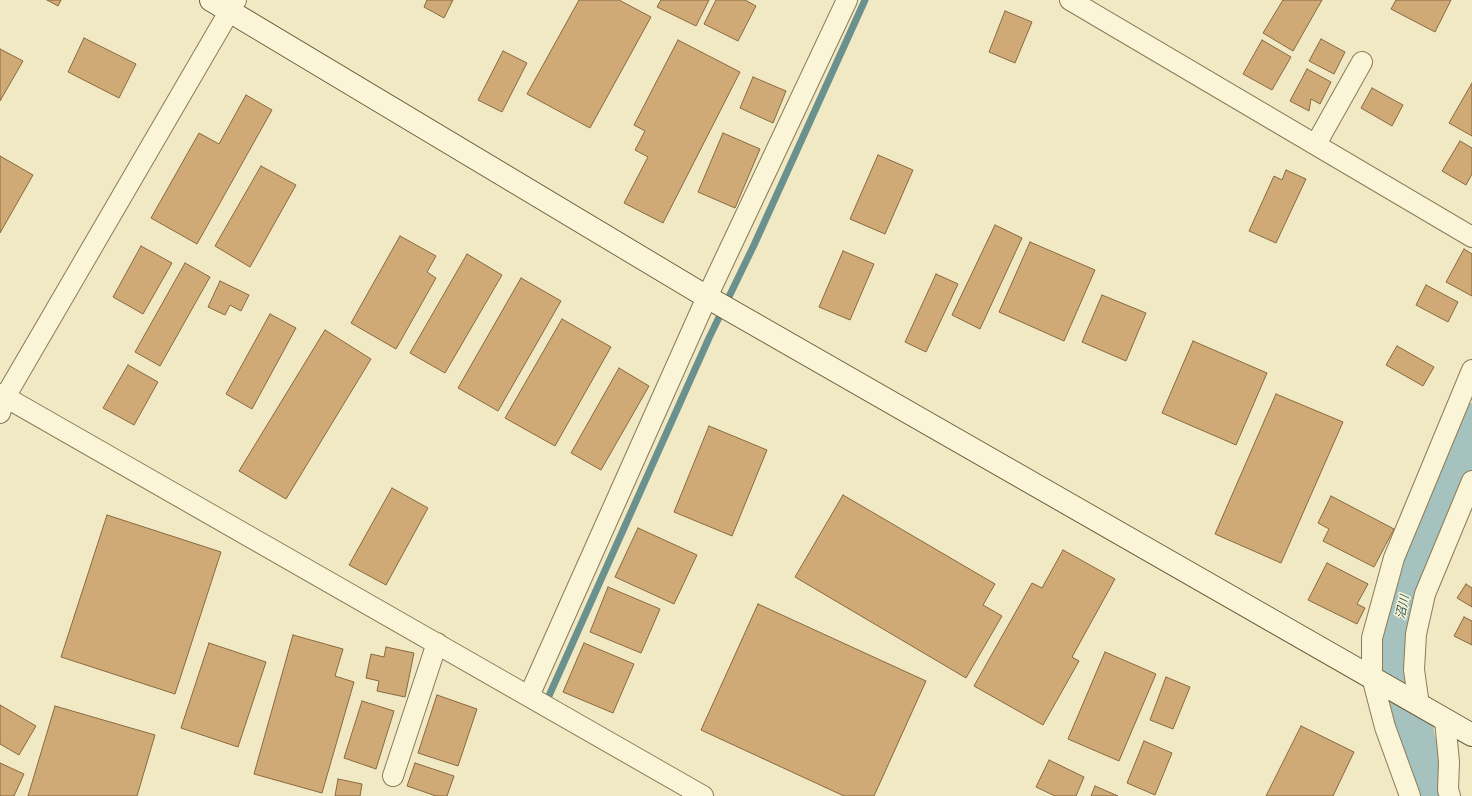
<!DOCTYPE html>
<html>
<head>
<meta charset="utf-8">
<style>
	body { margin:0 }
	canvas { display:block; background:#f0e9c3 }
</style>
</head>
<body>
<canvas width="1472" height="796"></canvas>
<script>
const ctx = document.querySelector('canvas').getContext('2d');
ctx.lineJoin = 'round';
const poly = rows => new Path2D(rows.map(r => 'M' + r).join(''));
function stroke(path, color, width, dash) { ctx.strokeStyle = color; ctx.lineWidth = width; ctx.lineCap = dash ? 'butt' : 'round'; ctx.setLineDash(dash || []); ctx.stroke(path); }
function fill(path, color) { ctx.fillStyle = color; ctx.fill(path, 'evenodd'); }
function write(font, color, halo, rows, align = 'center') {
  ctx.font = font + ' "IBM Plex Serif","Noto Sans JP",serif'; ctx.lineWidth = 3; ctx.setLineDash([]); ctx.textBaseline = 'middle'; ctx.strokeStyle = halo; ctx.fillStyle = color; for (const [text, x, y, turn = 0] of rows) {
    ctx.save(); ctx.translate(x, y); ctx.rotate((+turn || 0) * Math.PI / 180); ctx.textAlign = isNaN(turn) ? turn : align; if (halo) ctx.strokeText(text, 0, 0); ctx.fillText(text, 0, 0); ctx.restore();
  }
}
stroke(poly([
	[548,698,709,338,754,245,865,0]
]), '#6b918e', 7);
stroke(poly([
	[1434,796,1414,743,1396,645,1412,561,1472,425]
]), '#a5c2be', 44);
const building = poly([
	[47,0,61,0,58,6,47,0],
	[427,0,453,0,444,18,424,7,427,0],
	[579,0,619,0,651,17,590,128,527,94,579,0],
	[661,0,709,0,696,26,657,7,661,0],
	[716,0,745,0,756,6,738,41,704,24,716,0],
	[1283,0,1322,0,1293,51,1263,33,1283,0],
	[1396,0,1451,0,1435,32,1391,9,1396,0],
	[1005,11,1032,22,1015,63,989,52,1005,11],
	[84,38,136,64,119,98,68,72,84,38],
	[1321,39,1345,52,1334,74,1309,61,1321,39],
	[678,40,740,72,663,223,624,203,648,157,635,150,645,131,634,125,678,40],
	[1262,40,1291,57,1272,90,1243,74,1262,40],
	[0,49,23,61,0,101,0,49],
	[503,51,527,63,502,112,478,100,503,51],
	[1307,69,1331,82,1320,104,1311,99,1309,111,1290,101,1307,69],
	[753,77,786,91,773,123,740,108,753,77],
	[1472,83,1472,136,1449,123,1472,83],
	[1372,88,1403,105,1392,126,1361,108,1372,88],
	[246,95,272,110,197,244,151,218,199,133,219,144,246,95],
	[723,133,760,149,735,208,698,192,723,133],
	[1460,141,1472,148,1472,174,1466,185,1442,171,1460,141],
	[878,155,913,170,885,234,850,219,878,155],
	[0,156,33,175,0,233,0,156],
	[261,166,296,185,250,267,215,246,261,166],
	[1286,170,1306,179,1276,243,1249,231,1274,176,1282,180,1286,170],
	[995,225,1022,238,980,329,952,315,995,225],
	[400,236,436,256,427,272,436,278,396,349,351,323,400,236],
	[1030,242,1095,270,1064,341,999,312,1030,242],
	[141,246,172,263,143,314,113,297,141,246],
	[1464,249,1472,254,1472,296,1446,282,1464,249],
	[843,251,874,264,850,320,819,307,843,251],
	[467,254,502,275,445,373,410,353,467,254],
	[185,263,210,277,160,366,135,352,185,263],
	[936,274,958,284,926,352,905,342,936,274],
	[521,278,561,301,498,411,458,388,521,278],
	[220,281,249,295,241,311,230,305,225,315,208,307,220,281],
	[1426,285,1458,302,1448,322,1416,305,1426,285],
	[1102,295,1146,313,1126,361,1082,342,1102,295],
	[270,314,296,328,252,409,226,394,270,314],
	[562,319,611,347,555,446,505,418,562,319],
	[325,330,371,359,286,499,239,471,325,330],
	[1193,341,1267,373,1236,445,1162,413,1193,341],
	[1397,346,1434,367,1423,386,1386,365,1397,346],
	[128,365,158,382,134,425,103,408,128,365],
	[619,368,649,386,601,470,571,453,619,368],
	[1276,394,1343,422,1281,563,1215,534,1276,394],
	[709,426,767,450,732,536,674,512,709,426],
	[392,488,428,508,386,585,349,565,392,488],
	[843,495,995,584,983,605,1002,616,966,678,795,577,843,495],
	[1331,496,1394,529,1374,567,1323,541,1329,529,1318,523,1331,496],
	[107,515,221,552,175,694,61,657,107,515],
	[638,528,697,555,674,604,615,577,638,528],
	[1063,550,1115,579,1072,657,1079,661,1043,725,974,686,1032,583,1042,588,1063,550],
	[1327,563,1368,584,1357,604,1365,608,1357,624,1308,600,1327,563],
	[1466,584,1472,588,1472,607,1457,598,1466,584],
	[608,587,660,609,641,653,590,632,608,587],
	[758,604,926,681,874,796,844,796,701,730,758,604],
	[1464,617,1472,621,1472,645,1454,636,1464,617],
	[293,635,343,649,335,676,354,682,322,793,254,774,293,635],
	[209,643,266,662,238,747,181,728,209,643],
	[584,643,634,664,613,713,563,692,584,643],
	[386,647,414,653,405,697,377,691,379,681,366,678,371,654,384,657,386,647],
	[1105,652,1156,674,1119,761,1068,739,1105,652],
	[1166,677,1190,687,1173,729,1150,720,1166,677],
	[437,695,477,709,458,766,418,753,437,695],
	[362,701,394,711,376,769,344,758,362,701],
	[0,705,36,726,19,755,0,744,0,705],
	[55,706,155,735,137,796,28,796,55,706],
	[1301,726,1354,752,1333,796,1266,796,1301,726],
	[1144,741,1172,753,1155,795,1127,783,1144,741],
	[1049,760,1084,777,1076,796,1055,796,1036,787,1049,760],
	[0,763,24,774,14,796,0,796,0,763],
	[415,763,454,776,447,796,436,796,407,786,415,763],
	[338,779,362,784,360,796,335,796,338,779],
	[1095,786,1118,796,1091,796,1095,786]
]);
fill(building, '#cfaa77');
stroke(building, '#8a693e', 1);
const street = poly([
	[1070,0,1472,237],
	[1316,144,1362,62],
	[0,394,703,796],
	[0,413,5,397,236,0],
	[529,696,707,297,847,0],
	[1419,705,1414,670,1416,634,1425,594,1472,481],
	[1445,720,1449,762,1448,790,1450,796],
	[393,776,437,643],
	[1410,796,1385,727,1372,677,1372,638,1394,558,1472,370]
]);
const secondary = poly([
	[211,0,707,297,1472,735]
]);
stroke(street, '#8a7b59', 22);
stroke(secondary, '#6c5c3c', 24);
stroke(street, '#faf5d6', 20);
stroke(secondary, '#faf5d6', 22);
write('italic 12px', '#2c565a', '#f7f2d3', [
	["沼川",1403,607,-79]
]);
</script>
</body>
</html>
